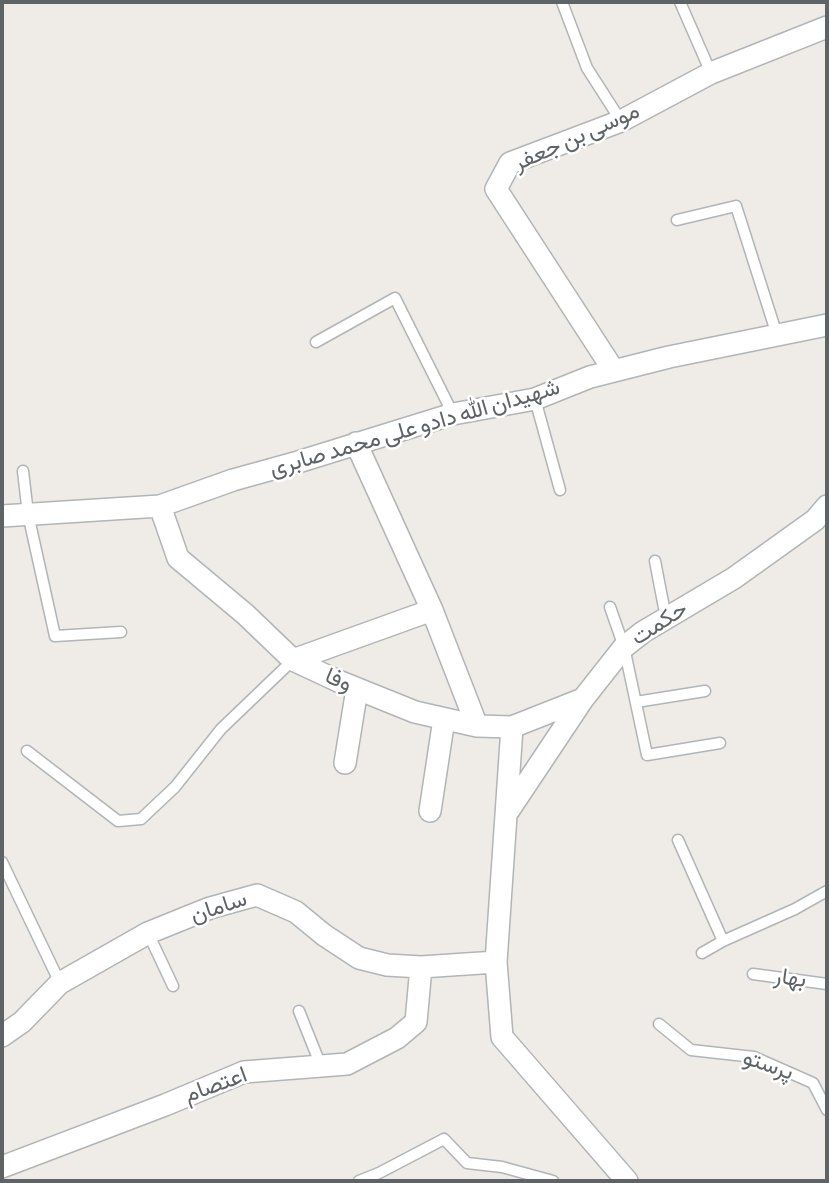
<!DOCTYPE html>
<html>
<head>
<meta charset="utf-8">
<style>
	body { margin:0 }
	#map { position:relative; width:829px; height:1183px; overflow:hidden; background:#efebe6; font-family:"Sofia Sans Condensed",sans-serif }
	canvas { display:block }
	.frame { position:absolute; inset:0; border:4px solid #5e6365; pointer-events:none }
</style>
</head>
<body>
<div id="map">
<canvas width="829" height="1183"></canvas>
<div class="frame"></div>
</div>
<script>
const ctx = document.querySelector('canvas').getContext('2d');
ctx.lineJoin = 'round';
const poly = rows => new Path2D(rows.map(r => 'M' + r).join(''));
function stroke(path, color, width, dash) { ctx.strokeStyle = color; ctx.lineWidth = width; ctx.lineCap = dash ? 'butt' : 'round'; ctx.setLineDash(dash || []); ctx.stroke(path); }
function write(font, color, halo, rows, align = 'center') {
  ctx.font = font + ' "Sofia Sans Condensed",Vazirmatn,sans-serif'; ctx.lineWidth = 5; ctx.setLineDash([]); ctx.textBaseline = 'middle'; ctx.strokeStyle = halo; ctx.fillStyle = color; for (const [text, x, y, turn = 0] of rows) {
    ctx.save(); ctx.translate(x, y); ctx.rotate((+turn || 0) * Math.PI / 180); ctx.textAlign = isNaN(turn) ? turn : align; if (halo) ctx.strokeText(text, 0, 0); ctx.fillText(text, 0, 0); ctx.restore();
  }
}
const service = poly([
	[562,2,587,68,621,121],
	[680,2,711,73],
	[677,220,736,206,777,335],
	[316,342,395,298,453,414],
	[535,399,560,490],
	[23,471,28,514,55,636,121,632],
	[655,561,666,618],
	[610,607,624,647,647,755,720,743],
	[636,702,705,691],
	[27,751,118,821,141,819,175,787,221,729,293,660],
	[678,840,723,941],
	[2,862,60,983],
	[148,933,173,986],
	[702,953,723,941,795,909,827,891],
	[753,974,827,984],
	[299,1011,321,1066],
	[659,1024,691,1050,754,1057,813,1083,827,1110],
	[359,1181,379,1173,444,1139,467,1163,502,1167,553,1181]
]);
const minor = poly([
	[614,371,496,189,510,163,621,121,711,73,827,27],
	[356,443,432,610,477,726],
	[160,506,178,558,245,614,293,660,338,681,415,712,477,726,512,727,583,699],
	[2,516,160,506,233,480,298,462,453,414,535,399,590,377,669,357,827,325],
	[293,660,432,610],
	[512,727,496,962,502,1037,627,1181],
	[345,763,357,689],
	[509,810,583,699,624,647,643,632,734,578,815,520,827,506],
	[430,811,444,719],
	[2,1036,22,1022,60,983,148,933,210,908,257,895,296,912,324,935,359,958,387,965,421,967,496,962],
	[2,1167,165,1105,244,1072,347,1064,397,1038,416,1022,421,967]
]);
stroke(service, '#b1b5b7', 13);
stroke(minor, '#b1b5b7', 24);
stroke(service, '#fff', 10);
stroke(minor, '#fff', 21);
write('23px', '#5e6365', '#fff', [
	["موسی بن جعفر",577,138,-24],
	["شهیدان الله دادو علی محمد صابری",415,429,-16],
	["حکمت",660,624,-33],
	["وفا",338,681,23],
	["سامان",219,908,-18],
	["بهار",790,979,8],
	["پرستو",768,1066,19],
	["اعتصام",216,1086,-20]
]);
</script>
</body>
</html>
